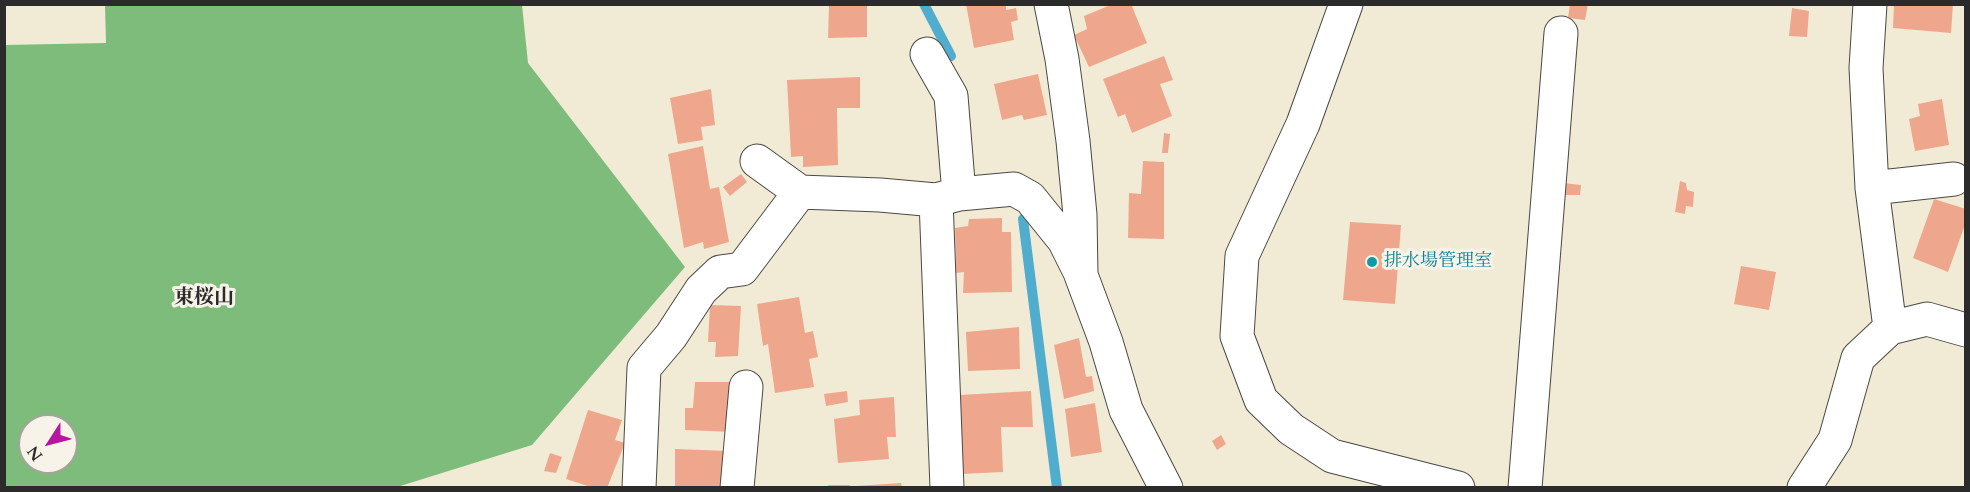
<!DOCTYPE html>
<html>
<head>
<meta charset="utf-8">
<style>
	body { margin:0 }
	#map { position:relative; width:1970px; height:492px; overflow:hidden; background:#f1ebd5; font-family:Cardo,serif }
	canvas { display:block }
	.frame { position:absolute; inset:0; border:6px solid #2b2b2b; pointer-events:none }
	.north { position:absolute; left:18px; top:414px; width:60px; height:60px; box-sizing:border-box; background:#f7f3e8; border:2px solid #a5a39c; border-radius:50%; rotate:234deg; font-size:16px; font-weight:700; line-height:24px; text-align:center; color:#2b2b2b }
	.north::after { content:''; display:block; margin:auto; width:21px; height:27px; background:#b5179e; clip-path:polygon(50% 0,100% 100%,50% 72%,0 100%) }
</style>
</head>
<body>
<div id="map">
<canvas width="1970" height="492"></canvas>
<div class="frame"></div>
<div class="north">N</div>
</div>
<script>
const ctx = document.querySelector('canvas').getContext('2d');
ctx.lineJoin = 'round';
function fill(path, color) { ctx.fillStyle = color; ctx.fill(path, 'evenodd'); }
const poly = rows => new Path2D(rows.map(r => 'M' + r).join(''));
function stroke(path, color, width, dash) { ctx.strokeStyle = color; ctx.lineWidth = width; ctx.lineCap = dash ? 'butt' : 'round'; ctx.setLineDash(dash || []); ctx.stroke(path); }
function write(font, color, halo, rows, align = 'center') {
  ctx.font = font + ' Cardo,"Noto Serif JP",serif'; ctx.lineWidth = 6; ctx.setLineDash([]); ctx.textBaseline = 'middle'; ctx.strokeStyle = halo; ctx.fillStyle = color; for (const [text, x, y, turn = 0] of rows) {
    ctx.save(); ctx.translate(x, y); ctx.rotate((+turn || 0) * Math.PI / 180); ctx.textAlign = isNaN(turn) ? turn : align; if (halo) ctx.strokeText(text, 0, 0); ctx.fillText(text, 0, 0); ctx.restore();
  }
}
fill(poly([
	[105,5,522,5,528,63,685,267,532,445,397,487,5,487,5,45,106,43],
	[30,426,66,426,66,462,30,462]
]), '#7ebc7b');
stroke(poly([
	[924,4,951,56],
	[1023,219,1057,488]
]), '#50adce', 10);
fill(poly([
	[829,4,867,4,867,37,828,38],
	[966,4,1006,4,1006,10,1016,8,1018,20,1011,22,1014,40,974,48],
	[1113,4,1131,4,1147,43,1089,67,1074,35,1087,29,1084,16],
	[1570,4,1588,4,1585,20,1568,18],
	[1894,4,1953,4,1951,33,1893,28],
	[1792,8,1809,11,1807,37,1789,36],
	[1164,56,1173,80,1160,84,1172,116,1132,133,1125,114,1118,117,1103,79],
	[1038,74,1047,115,1024,120,1022,115,1002,120,994,84],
	[860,77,860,108,837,108,838,165,803,167,803,156,791,157,787,80],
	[711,89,715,125,701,127,703,140,678,144,670,98],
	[1942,99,1949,145,1915,151,1909,119,1920,116,1918,104],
	[1164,133,1170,134,1168,153,1162,153],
	[703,146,710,189,719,187,729,242,704,249,703,242,684,248,668,154],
	[1143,161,1164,162,1164,239,1128,238,1129,193,1141,194],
	[741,174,747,182,730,196,723,187],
	[1680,181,1686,183,1687,190,1694,192,1693,207,1686,206,1685,214,1675,212],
	[1563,183,1581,185,1580,195,1563,195],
	[1934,199,1966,209,1966,222,1948,272,1913,258],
	[1002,218,1002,232,1011,232,1012,292,963,293,964,272,956,273,955,228,968,226,969,219],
	[1350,222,1401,225,1395,304,1343,300],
	[1741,266,1776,272,1769,310,1734,304],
	[799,297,805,333,813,331,818,357,809,359,814,387,775,393,768,344,763,346,757,304],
	[710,305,741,306,738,356,715,357,716,342,708,342],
	[1019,327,1020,369,968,371,966,332],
	[1079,338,1086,377,1092,376,1094,391,1064,399,1054,345],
	[695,382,736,382,733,432,685,430,685,408,693,408],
	[847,391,848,402,826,406,824,394],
	[1031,391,1033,427,1001,427,1003,472,961,474,959,395],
	[894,397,896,437,887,437,889,459,838,463,834,419,860,415,859,400],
	[1095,403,1102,452,1071,457,1065,409],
	[588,410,622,420,615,440,625,443,607,488,594,488,566,479],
	[1221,435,1226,444,1217,450,1212,441],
	[675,449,729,451,728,488,675,486],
	[550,453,562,457,556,473,544,471],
	[901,483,902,488,856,488,856,486],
	[828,485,850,485,850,488,829,488]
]), '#eea78c');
const minor = poly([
	[1051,4,1062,59,1073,141,1080,215,1081,275,1106,342,1126,410,1166,488],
	[1346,4,1303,124,1242,256,1237,336,1261,400,1291,429,1332,456,1458,488],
	[1870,4,1866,68,1872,188,1890,328],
	[1872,188,1954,179],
	[800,192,880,195,936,200,959,194,951,96,927,54],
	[959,194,1014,189,1030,198,1064,240,1080,272],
	[936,200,947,488],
	[639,488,644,368,671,336,701,290,720,272,742,269,800,192,757,161],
	[737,488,746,387],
	[1525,488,1561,33],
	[1804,488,1835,440,1858,358,1890,328,1927,319,1966,330]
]);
stroke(minor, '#494844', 35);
stroke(minor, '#fff', 33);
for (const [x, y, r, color] of [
	[1372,262,6,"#0f9aa8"]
]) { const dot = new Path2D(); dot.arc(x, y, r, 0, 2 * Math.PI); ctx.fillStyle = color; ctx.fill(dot); stroke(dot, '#f7f3e8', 2); }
write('18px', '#0d838f', '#f7f3e8', [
	["排水場管理室",1384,262]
], 'left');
write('bold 20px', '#2b2b2b', '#f7f3e8', [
	["東桜山",204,298]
]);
</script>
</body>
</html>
